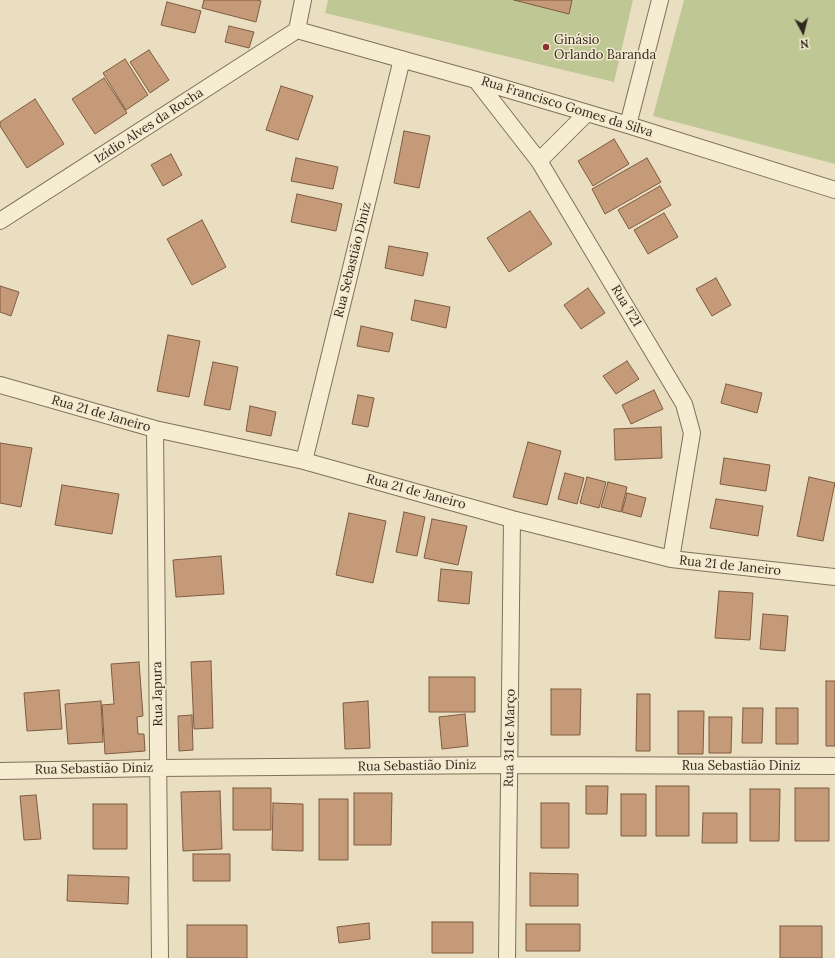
<!DOCTYPE html>
<html>
<head>
<meta charset="utf-8">
<style>
	body { margin:0 }
	#map { position:relative; width:835px; height:958px; overflow:hidden; background:#eadec0; font-family:Lora,serif }
	canvas { display:block }
	.north { position:absolute; left:783px; top:12px; width:40px; height:40px; -webkit-text-stroke:3px #f2e9cf; paint-order:stroke; rotate:173deg; font-size:11px; font-weight:700; line-height:16px; text-align:center; color:#32281d }
	.north::after { content:''; display:block; margin:auto; width:14px; height:18px; background:#32281d; clip-path:polygon(50% 0,100% 100%,50% 72%,0 100%) }
</style>
</head>
<body>
<div id="map">
<canvas width="835" height="958"></canvas>
<div class="north">N</div>
</div>
<script>
const ctx = document.querySelector('canvas').getContext('2d');
ctx.lineJoin = 'round';
function fill(path, color) { ctx.fillStyle = color; ctx.fill(path, 'evenodd'); }
const poly = rows => new Path2D(rows.map(r => 'M' + r).join(''));
function stroke(path, color, width, dash) { ctx.strokeStyle = color; ctx.lineWidth = width; ctx.lineCap = dash ? 'butt' : 'round'; ctx.setLineDash(dash || []); ctx.stroke(path); }
function write(font, color, halo, rows, align = 'center') {
  ctx.font = font + ' Lora,serif'; ctx.lineWidth = 3; ctx.setLineDash([]); ctx.textBaseline = 'middle'; ctx.strokeStyle = halo; ctx.fillStyle = color; for (const [text, x, y, turn = 0] of rows) {
    ctx.save(); ctx.translate(x, y); ctx.rotate((+turn || 0) * Math.PI / 180); ctx.textAlign = isNaN(turn) ? turn : align; if (halo) ctx.strokeText(text, 0, 0); ctx.fillText(text, 0, 0); ctx.restore();
  }
}
fill(poly([
	[328,0,633,0,614,82,325,13],
	[684,0,835,0,835,164,653,116]
]), '#bfc795');
const building = poly([
	[204,0,257,0,261,1,256,22,202,8,204,0],
	[514,0,572,0,569,14,514,0],
	[167,2,201,11,195,33,161,25,167,2],
	[229,26,254,32,249,48,225,42,229,26],
	[149,50,169,80,150,93,130,62,149,50],
	[125,59,148,95,126,110,103,73,125,59],
	[104,78,127,113,95,134,72,99,104,78],
	[281,86,313,96,298,140,266,130,281,86],
	[35,99,64,144,27,168,0,126,0,122,35,99],
	[404,131,430,136,419,188,394,183,404,131],
	[614,139,629,164,593,186,578,161,614,139],
	[171,154,182,175,163,186,151,165,171,154],
	[296,158,338,167,333,189,291,181,296,158],
	[647,158,661,182,605,214,592,189,647,158],
	[660,186,671,205,629,229,618,210,660,186],
	[297,194,342,204,336,231,291,222,297,194],
	[530,211,552,244,509,272,487,238,530,211],
	[664,213,678,237,648,254,634,230,664,213],
	[202,220,226,267,192,285,167,239,202,220],
	[389,246,428,253,423,276,385,268,389,246],
	[716,278,731,305,712,316,696,289,716,278],
	[0,286,19,292,11,316,0,312,0,286],
	[588,288,605,313,581,329,564,305,588,288],
	[415,300,450,307,446,328,411,320,415,300],
	[361,326,393,333,389,352,357,346,361,326],
	[168,335,200,341,189,397,157,391,168,335],
	[627,361,639,379,616,394,603,376,627,361],
	[213,362,238,367,230,410,204,405,213,362],
	[726,384,762,393,757,413,721,403,726,384],
	[654,390,663,409,631,424,622,405,654,390],
	[358,395,374,398,368,427,352,424,358,395],
	[250,406,276,412,271,436,246,431,250,406],
	[661,427,662,458,615,460,614,429,661,427],
	[528,442,561,451,547,505,513,497,528,442],
	[0,443,32,448,21,507,0,503,0,443],
	[724,458,770,465,766,491,720,484,724,458],
	[565,473,584,478,577,504,558,499,565,473],
	[587,477,606,482,599,508,580,503,587,477],
	[809,477,835,483,823,541,797,536,809,477],
	[608,482,627,487,621,512,601,507,608,482],
	[62,485,119,494,112,534,55,525,62,485],
	[627,493,646,498,641,517,622,512,627,493],
	[716,499,763,506,758,536,710,528,716,499],
	[404,512,425,517,417,556,396,552,404,512],
	[349,513,386,521,373,583,336,575,349,513],
	[432,519,467,526,458,565,424,558,432,519],
	[221,556,224,594,176,597,173,560,221,556],
	[441,569,472,572,469,604,438,601,441,569],
	[719,591,753,593,750,640,715,638,719,591],
	[763,614,788,616,785,651,760,649,763,614],
	[211,661,213,728,194,729,191,662,211,661],
	[139,662,143,716,137,717,138,734,144,734,145,751,105,754,102,705,114,704,111,664,139,662],
	[429,677,475,677,475,712,429,712,429,677],
	[826,681,835,681,835,746,826,746,826,681],
	[551,689,581,689,580,735,551,735,551,689],
	[59,690,62,729,27,731,24,693,59,690],
	[637,694,650,694,650,751,636,751,637,694],
	[101,701,103,742,68,744,65,704,101,701],
	[368,701,370,748,345,749,343,703,368,701],
	[743,708,763,708,762,743,742,743,743,708],
	[776,708,798,708,798,744,776,744,776,708],
	[678,711,704,711,703,754,678,754,678,711],
	[465,714,468,746,442,749,439,717,465,714],
	[192,715,193,750,179,751,178,716,192,715],
	[709,717,732,717,731,753,709,753,709,717],
	[586,786,608,786,607,814,586,814,586,786],
	[656,786,689,786,689,836,656,836,656,786],
	[233,788,271,788,271,830,233,830,233,788],
	[795,788,829,788,829,841,795,841,795,788],
	[750,789,780,789,779,841,750,841,750,789],
	[220,791,222,849,183,851,181,792,220,791],
	[354,793,392,793,391,845,354,845,354,793],
	[621,794,646,794,646,836,621,836,621,794],
	[36,795,41,839,24,840,20,796,36,795],
	[319,799,348,799,348,860,319,860,319,799],
	[273,803,303,804,303,851,272,850,273,803],
	[541,803,569,803,569,848,541,848,541,803],
	[93,804,127,804,127,849,93,849,93,804],
	[703,813,737,813,737,843,702,843,703,813],
	[193,854,230,854,230,881,193,881,193,854],
	[530,873,578,874,578,906,530,906,530,873],
	[68,875,129,877,128,904,67,901,68,875],
	[432,922,473,922,473,953,432,953,432,922],
	[369,923,370,939,339,943,337,927,369,923],
	[526,924,580,924,580,951,526,951,526,924],
	[187,925,247,925,247,958,187,958,187,925],
	[780,926,822,926,822,958,780,958,780,926]
]);
fill(building, '#c59a78');
stroke(building, '#7e5b41', 1);
const street = poly([
	[297,30,476,80,628,125,835,190],
	[297,30,303,0],
	[476,80,539,161,684,404,692,433,671,559],
	[628,125,660,0],
	[539,161,587,113],
	[0,221,297,30],
	[0,385,155,429,304,461,512,519,671,559,835,577],
	[155,429,160,958],
	[304,461,402,59],
	[0,771,159,768,509,765,835,766],
	[507,958,512,519]
]);
stroke(street, '#817059', 18);
stroke(street, '#f5ecd2', 16);
for (const [x, y, r, color] of [
	[546,47,4,"#8b302e"]
]) { const dot = new Path2D(); dot.arc(x, y, r, 0, 2 * Math.PI); ctx.fillStyle = color; ctx.fill(dot); stroke(dot, '#f2e9cf', 1.5); }
write('13px', '#32281d', '#f2e9cf', [
	["Ginásio",554,40],
	["Orlando Baranda",554,55]
], 'left');
write('13px', '#32281d', '#f2e9cf', [
	["Rua Francisco Gomes da Silva",567,107,17],
	["Izídio Alves da Rocha",149,126,-33],
	["Rua Sebastião Diniz",353,260,-76],
	["Rua T21",626,306,59],
	["Rua 21 de Janeiro",101,414,16],
	["Rua 21 de Janeiro",416,492,15],
	["Rua 21 de Janeiro",730,566,6],
	["Rua Japura",158,694,-91],
	["Rua 31 de Março",510,738,-89],
	["Rua Sebastião Diniz",417,766,-1],
	["Rua Sebastião Diniz",741,766],
	["Rua Sebastião Diniz",94,769,-1]
]);
</script>
</body>
</html>
